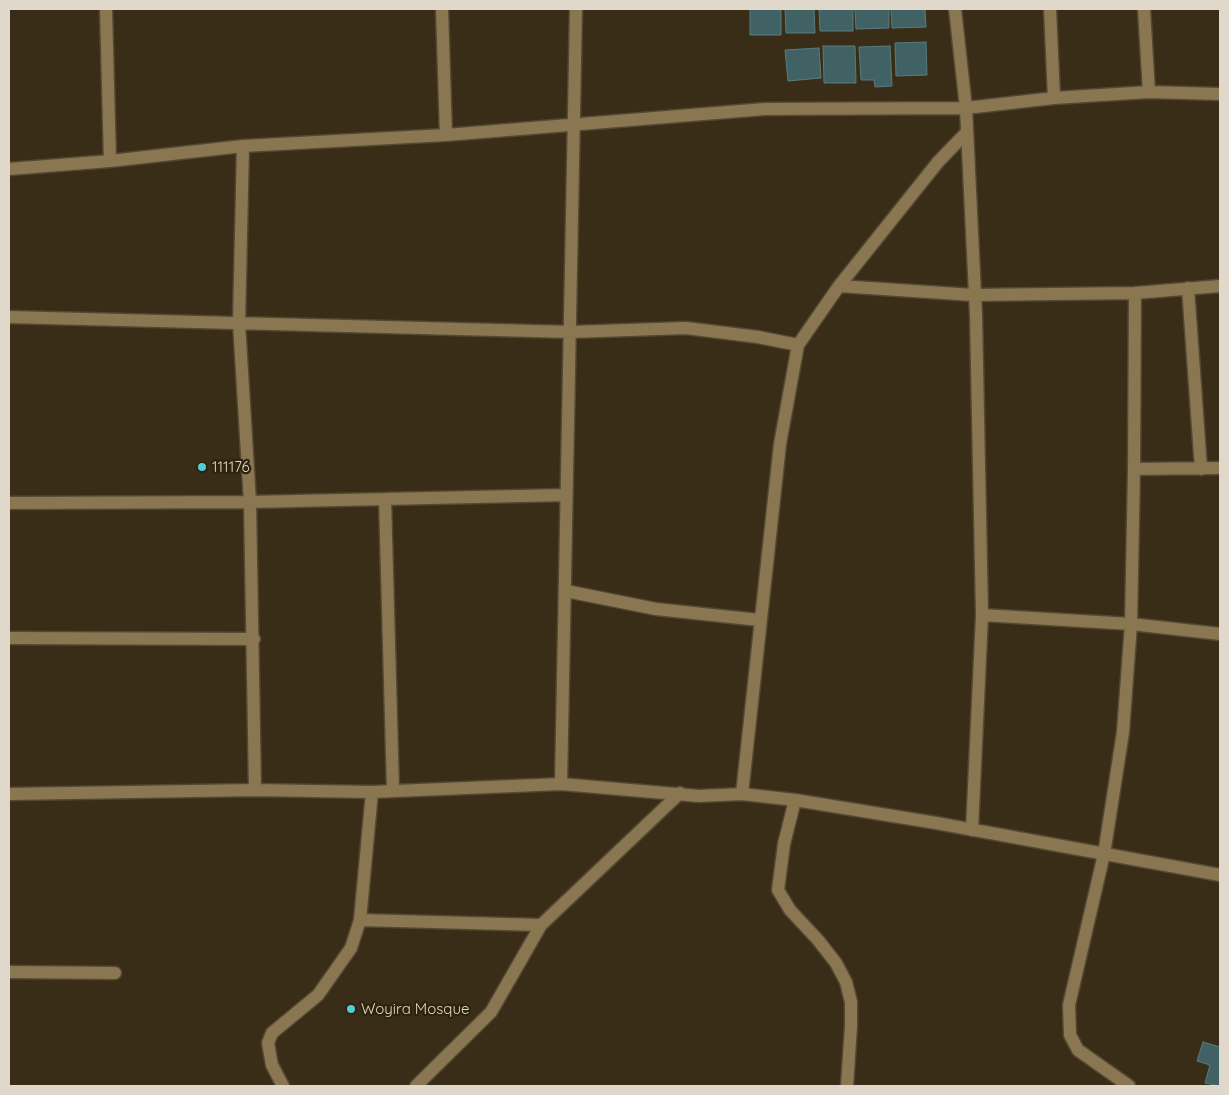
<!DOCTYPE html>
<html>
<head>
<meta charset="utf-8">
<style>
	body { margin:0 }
	#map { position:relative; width:1229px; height:1095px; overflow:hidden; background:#392d17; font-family:Quicksand,sans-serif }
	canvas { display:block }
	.frame { position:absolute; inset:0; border:10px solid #dfd8cb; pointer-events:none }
</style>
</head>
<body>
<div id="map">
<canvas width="1229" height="1095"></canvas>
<div class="frame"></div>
</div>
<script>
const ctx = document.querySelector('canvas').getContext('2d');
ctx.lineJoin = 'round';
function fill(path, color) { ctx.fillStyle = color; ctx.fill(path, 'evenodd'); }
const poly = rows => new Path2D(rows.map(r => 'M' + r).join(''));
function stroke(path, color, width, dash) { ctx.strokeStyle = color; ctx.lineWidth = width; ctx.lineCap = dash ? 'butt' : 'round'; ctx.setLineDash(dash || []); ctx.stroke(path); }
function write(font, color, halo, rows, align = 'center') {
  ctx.font = font + ' Quicksand,sans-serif'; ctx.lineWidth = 4.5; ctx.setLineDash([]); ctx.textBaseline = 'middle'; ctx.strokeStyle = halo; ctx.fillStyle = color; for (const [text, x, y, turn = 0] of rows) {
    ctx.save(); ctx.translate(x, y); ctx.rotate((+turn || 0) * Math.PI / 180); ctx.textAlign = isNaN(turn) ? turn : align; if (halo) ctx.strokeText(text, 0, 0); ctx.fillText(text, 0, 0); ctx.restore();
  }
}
const building = poly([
	[750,9,781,9,781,35,750,35,750,9],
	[785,9,814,9,815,33,786,33,785,9],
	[819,9,853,9,853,31,820,31,819,9],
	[855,9,889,9,889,28,856,29,855,9],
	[891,9,925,9,926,27,892,28,891,9],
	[926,42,927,75,896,76,895,43,926,42],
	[823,46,855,46,856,83,824,83,823,46],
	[890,46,892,86,875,87,874,80,861,80,859,47,890,46],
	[819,48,821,78,788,81,785,50,819,48],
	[1203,1042,1220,1047,1220,1086,1205,1083,1210,1065,1197,1061,1203,1042]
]);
fill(building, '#416265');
stroke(building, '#5a7c7f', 1);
const minor = poly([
	[106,9,110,161],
	[442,9,446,135],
	[955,9,966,108,976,315,982,615,1131,624,1220,634],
	[1050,9,1054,98],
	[1144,9,1149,92],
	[9,169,110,161,243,146],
	[839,286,973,295,1135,293,1220,286],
	[1188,288,1201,469],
	[1135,293,1134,469,1220,468],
	[9,317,571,332,686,328,758,337,798,345],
	[385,499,393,790],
	[9,503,250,502,565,495],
	[566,591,656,609,759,620],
	[9,638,254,639],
	[561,784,699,796,742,794,795,800,936,823,1220,875],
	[255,790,250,502,239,323,243,146,446,135,765,109,966,108,1054,98,1149,92,1220,94],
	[9,794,255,790,372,792,561,784,576,9],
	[742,794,780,444,798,345,839,286,938,162,967,132],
	[795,800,784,844,778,890,790,910,818,940,836,963,846,982,851,1002,851,1026,847,1086],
	[972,830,982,615],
	[360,920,541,925],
	[9,972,115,973],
	[283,1086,272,1065,268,1043,272,1033,318,995,351,948,360,920,372,792],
	[416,1086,491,1012,541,925,680,793],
	[1129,1086,1078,1050,1070,1035,1069,1005,1104,854,1123,732,1131,624,1134,469]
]);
stroke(minor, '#544834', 15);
stroke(minor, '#8a7651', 12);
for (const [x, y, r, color] of [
	[202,467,5,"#52ccd6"],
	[351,1009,5,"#52ccd6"]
]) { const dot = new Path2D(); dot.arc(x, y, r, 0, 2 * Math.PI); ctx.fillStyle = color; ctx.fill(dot); stroke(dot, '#2e230d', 2); }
write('15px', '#dfd8cb', '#2e230d', [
	["111176",212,467],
	["Woyira Mosque",361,1009]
], 'left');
</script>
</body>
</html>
